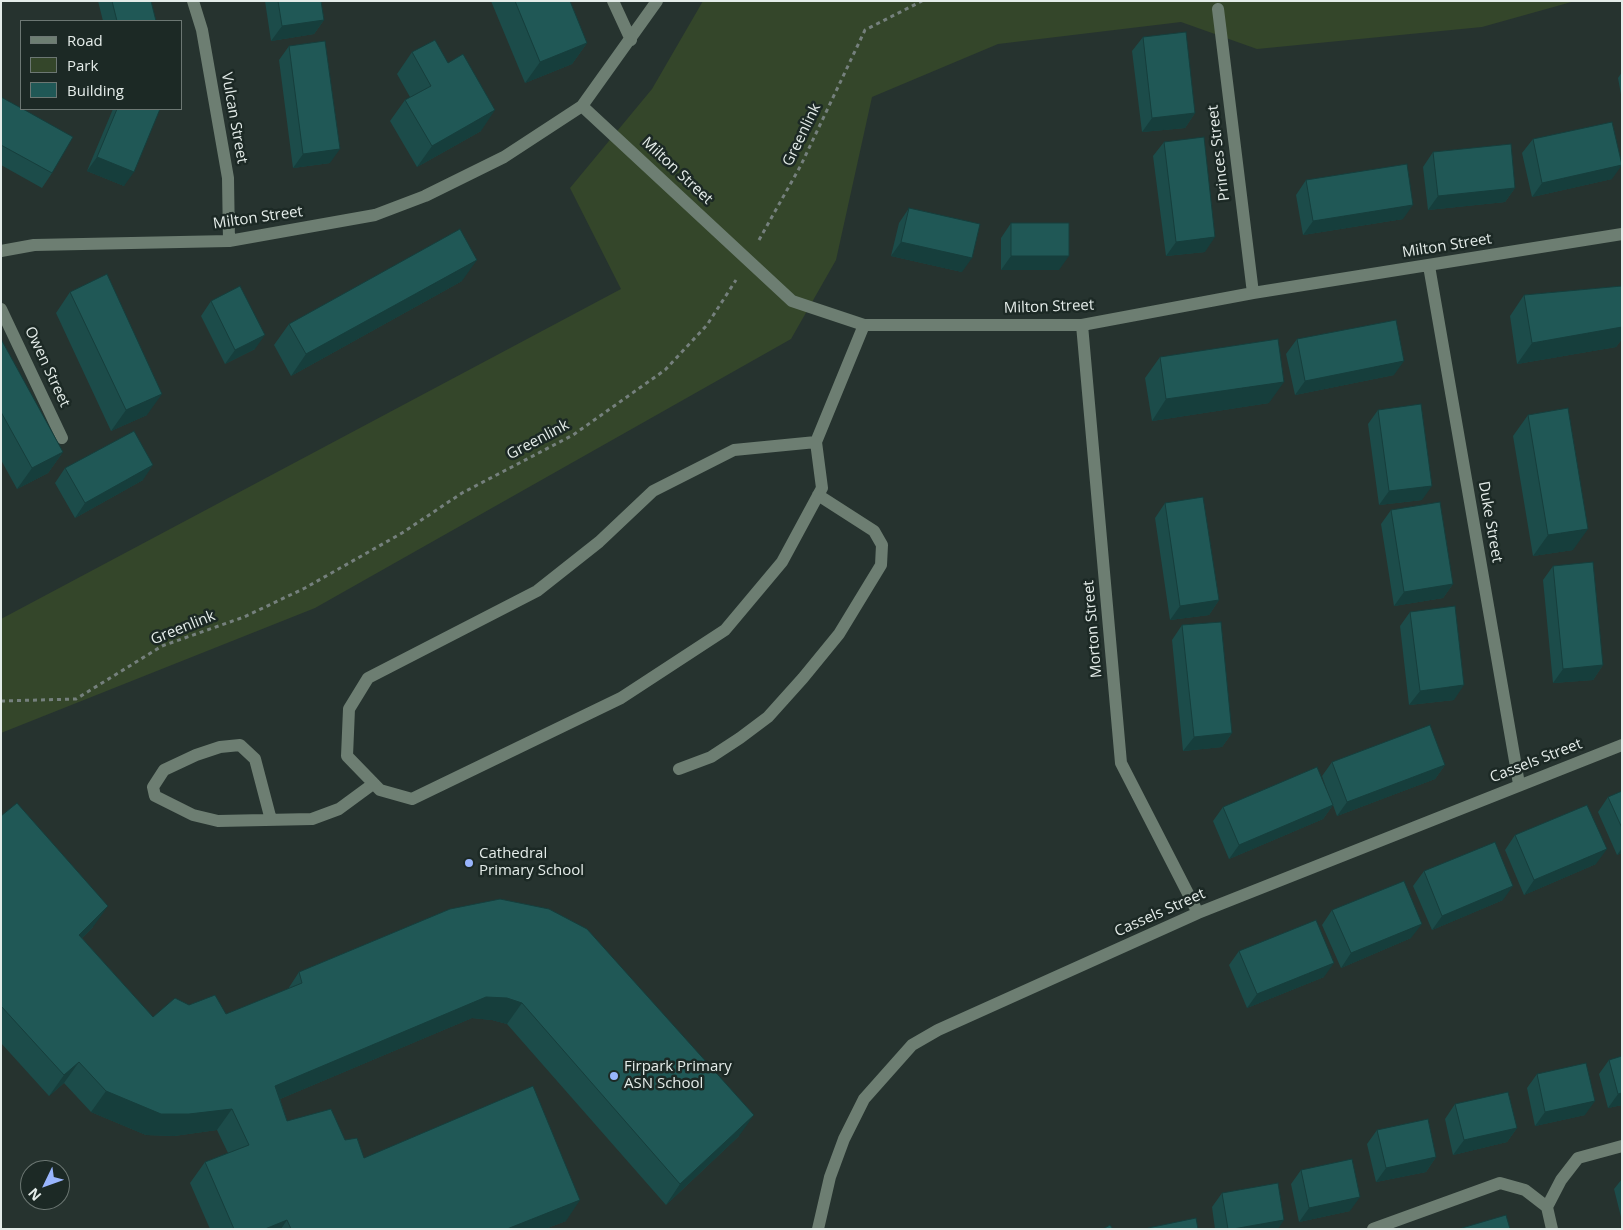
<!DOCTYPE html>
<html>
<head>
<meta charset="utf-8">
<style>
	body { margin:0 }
	#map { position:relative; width:1623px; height:1230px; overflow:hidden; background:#26332f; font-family:"Open Sans",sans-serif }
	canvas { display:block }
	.frame { position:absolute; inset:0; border:2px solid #e4ece9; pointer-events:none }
	.legend { position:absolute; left:20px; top:20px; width:162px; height:90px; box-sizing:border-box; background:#1c2925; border:1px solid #6c7773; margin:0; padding:6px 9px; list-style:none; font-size:15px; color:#e4ece9 }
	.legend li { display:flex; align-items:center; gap:10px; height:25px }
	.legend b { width:25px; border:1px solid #6c7773 }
	.north { position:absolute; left:20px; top:1160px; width:50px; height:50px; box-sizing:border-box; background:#1c2925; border:1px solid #6c7773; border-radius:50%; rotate:228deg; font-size:14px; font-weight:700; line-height:20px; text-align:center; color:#e4ece9 }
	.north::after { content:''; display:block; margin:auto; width:18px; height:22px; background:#99b5fd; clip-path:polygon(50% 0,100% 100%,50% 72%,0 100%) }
</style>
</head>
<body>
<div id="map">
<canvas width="1623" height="1230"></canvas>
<div class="frame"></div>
<ul class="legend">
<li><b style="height:6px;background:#6d7e72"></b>Road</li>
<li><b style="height:14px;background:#34462a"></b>Park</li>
<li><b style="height:14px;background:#205856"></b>Building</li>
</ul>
<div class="north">N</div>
</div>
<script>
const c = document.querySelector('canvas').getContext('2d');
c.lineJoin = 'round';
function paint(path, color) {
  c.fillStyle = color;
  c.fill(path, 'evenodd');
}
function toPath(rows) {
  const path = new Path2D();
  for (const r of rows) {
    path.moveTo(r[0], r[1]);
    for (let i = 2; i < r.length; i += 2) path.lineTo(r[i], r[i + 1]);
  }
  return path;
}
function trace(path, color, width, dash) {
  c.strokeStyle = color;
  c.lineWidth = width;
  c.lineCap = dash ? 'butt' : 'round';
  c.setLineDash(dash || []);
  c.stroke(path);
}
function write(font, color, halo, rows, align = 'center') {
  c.font = font + ' "Open Sans",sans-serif';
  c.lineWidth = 5;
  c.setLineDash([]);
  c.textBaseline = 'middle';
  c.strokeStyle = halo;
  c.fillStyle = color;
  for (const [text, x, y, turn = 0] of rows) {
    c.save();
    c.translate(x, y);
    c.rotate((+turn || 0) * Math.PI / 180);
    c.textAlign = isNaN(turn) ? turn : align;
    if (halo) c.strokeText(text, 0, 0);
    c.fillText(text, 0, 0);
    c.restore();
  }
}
const green = toPath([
	[703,1,1575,1,1482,27,1257,49,1181,22,998,44,872,97,836,260,791,339,315,608,1,733,1,619,621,289,570,188,652,89]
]);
const path = toPath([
	[759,240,801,165,865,30,922,1],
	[1,701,76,699,162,646,244,617,305,588,402,533,462,493,573,435,665,370,707,325,736,280]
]);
const minor = toPath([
	[193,1,202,30,228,178,229,241],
	[613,1,631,40],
	[1218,9,1253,293],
	[582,106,792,301,864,325,1082,325,1253,293,1622,234],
	[1,251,34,245,229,241,375,215,425,196,504,157,582,106,657,1],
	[1429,266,1519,784],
	[1,309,62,438],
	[1082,325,1121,763,1198,913],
	[816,442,734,450,653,491,599,542,537,591,368,678,349,709,347,756,380,790,412,799,621,698,725,630,782,562,822,488,816,442,864,325],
	[679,769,711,757,740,738,768,717,803,678,839,634,881,565,882,545,874,531,818,495],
	[271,820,255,759,240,745,220,747,196,755,164,770,153,787,155,796,193,815,218,821,312,819,339,809,373,784],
	[818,1229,830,1177,844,1139,864,1099,912,1045,938,1030,1198,913,1622,745],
	[1373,1229,1500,1183,1525,1190,1547,1207],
	[1552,1229,1547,1207,1561,1180,1578,1158,1622,1146]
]);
const wall = toPath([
	[98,1,151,1,156,21,103,21],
	[265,1,321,1,324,20,314,34,271,41],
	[491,1,570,1,587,43,572,64,525,83],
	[1143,37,1195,113,1185,128,1142,132,1132,51],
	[289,46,330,163,293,168,279,60],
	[412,52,481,131,417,167,390,121,405,100,410,97,397,74],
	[1622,72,1622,100,1618,78],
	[1,97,52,173,42,188,1,165],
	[113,109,160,109,124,186,87,171],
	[1533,139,1612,179,1532,197,1522,153],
	[1164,142,1205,252,1166,256,1153,156],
	[1433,152,1515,188,1505,202,1428,210,1423,167],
	[1306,180,1403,219,1303,235,1296,195],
	[909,208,962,272,891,256,899,223],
	[1011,223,1059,270,1001,270,1001,238],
	[462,281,291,376,274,345,289,324],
	[1622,286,1622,339,1616,347,1517,364,1510,316,1524,295],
	[70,292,147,415,111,431,56,313],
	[211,301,255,349,225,364,201,316],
	[1,339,63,452,48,473,17,489,1,460],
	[1297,339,1394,375,1295,395,1286,354],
	[1160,357,1269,403,1152,421,1145,378],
	[1378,410,1422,500,1379,505,1368,424],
	[1528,415,1573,550,1533,556,1513,436],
	[65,468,143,480,75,518,55,483],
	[1165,503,1219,600,1209,615,1170,620,1155,518],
	[1391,510,1453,584,1443,598,1394,606,1381,524],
	[1553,566,1603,665,1593,680,1553,683,1543,580],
	[1410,612,1454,700,1409,705,1400,626],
	[1182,625,1232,733,1222,747,1183,751,1172,640],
	[1332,762,1445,765,1435,779,1337,816,1333,805,1323,819,1229,859,1213,821,1223,807,1330,799,1322,776],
	[1622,791,1622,853,1617,855,1598,812,1608,797],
	[1,816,93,927,82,938,153,1017,189,1005,226,1014,288,989,299,972,450,909,739,1136,666,1205,507,1024,492,1020,472,1018,280,1099,287,1121,345,1140,364,1158,566,1221,545,1229,210,1229,190,1183,205,1162,228,1153,217,1130,174,1136,146,1135,91,1112,64,1083,49,1096,1,1043],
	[1515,835,1596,864,1524,895,1505,850],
	[1424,871,1503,900,1432,930,1413,886],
	[1332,910,1411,938,1341,968,1322,925],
	[1239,951,1324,977,1247,1008,1229,965],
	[1622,1056,1622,1105,1608,1108,1599,1074,1609,1060],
	[1537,1074,1585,1115,1535,1126,1527,1088],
	[1455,1104,1517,1128,1507,1142,1453,1155,1445,1119],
	[1377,1130,1436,1157,1426,1172,1376,1182,1367,1144],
	[1301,1170,1350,1211,1299,1222,1291,1184],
	[1622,1179,1622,1221,1614,1189],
	[1222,1193,1278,1229,1215,1229,1212,1207]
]);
const shadedWall = toPath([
	[324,20,314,34,271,41,282,26],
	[587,43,572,64,525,83,540,62],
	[495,110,481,131,417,167,432,146],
	[1195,113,1185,128,1142,132,1152,118],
	[340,149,330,163,293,168,303,154],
	[97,157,134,172,124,186,87,171],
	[1622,165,1612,179,1532,197,1542,183],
	[1515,188,1505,202,1428,210,1438,196],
	[1413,205,1403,219,1303,235,1313,221],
	[1215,237,1205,252,1166,256,1176,242],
	[901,242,972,258,962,272,891,256],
	[1011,256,1069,256,1059,270,1001,270],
	[477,260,462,281,291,376,306,354],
	[1622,327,1622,339,1616,347,1517,364,1532,343],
	[265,335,255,349,225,364,235,350],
	[1404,361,1394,375,1295,395,1305,381],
	[1284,382,1269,403,1152,421,1166,399],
	[162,394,147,415,111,431,126,410],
	[63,452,48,473,17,489,32,468],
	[153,465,143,480,75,518,85,503],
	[1432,486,1422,500,1379,505,1389,491],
	[1588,529,1573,550,1533,556,1548,535],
	[1453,584,1443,598,1394,606,1404,592],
	[1219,600,1209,615,1170,620,1180,606],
	[1603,665,1593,680,1553,683,1563,669],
	[1464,685,1454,700,1409,705,1420,691],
	[1232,733,1222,747,1183,751,1194,737],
	[1445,765,1435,779,1337,816,1347,802],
	[1333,805,1323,819,1229,859,1239,845],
	[1622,848,1622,853,1617,855],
	[1607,849,1596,864,1524,895,1534,880],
	[1513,886,1503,900,1432,930,1442,916],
	[108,906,93,927,64,956,79,935],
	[1422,924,1411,938,1341,968,1351,953],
	[1334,963,1324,977,1247,1008,1257,994],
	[486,997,507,998,522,1003,507,1024,492,1020,472,1018,261,1107,275,1086],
	[79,1062,64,1083,49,1096,64,1075],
	[106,1091,232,1109,217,1130,174,1136,146,1135,91,1112],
	[1622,1093,1622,1105,1608,1108,1618,1094],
	[1595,1101,1585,1115,1535,1126,1545,1112],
	[754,1115,739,1136,666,1205,680,1184],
	[1517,1128,1507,1142,1453,1155,1464,1140],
	[1436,1157,1426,1172,1376,1182,1386,1168],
	[1360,1197,1350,1211,1299,1222,1309,1208],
	[580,1200,566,1221,545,1229,507,1229],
	[287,1220,281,1229,265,1229],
	[1284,1220,1278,1229,1233,1229]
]);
const building = toPath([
	[112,1,151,1,156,21,117,21,112,1],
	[278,1,321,1,324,20,282,26,278,1],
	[515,1,570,1,587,43,540,62,515,1],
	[1186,32,1195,113,1152,118,1143,37,1186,32],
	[435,40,448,63,463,54,495,110,432,146,405,100,431,86,412,52,435,40],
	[325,41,340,149,303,154,289,46,325,41],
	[1,97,21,108,21,109,23,109,73,137,52,173,1,145,1,97],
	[117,109,160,109,134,172,97,157,117,109],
	[1612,122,1622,165,1542,183,1533,139,1612,122],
	[1204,137,1215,237,1176,242,1164,142,1204,137],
	[1511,144,1515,188,1438,196,1433,152,1511,144],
	[1407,164,1413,205,1313,221,1306,180,1407,164],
	[909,208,980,224,972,258,901,242,909,208],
	[1011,223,1069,223,1069,256,1011,256,1011,223],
	[460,229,477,260,306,354,289,324,460,229],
	[107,274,162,394,126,410,70,292,107,274],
	[240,286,265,335,235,350,211,301,240,286],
	[1622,286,1622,327,1532,343,1524,295,1622,286],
	[1396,320,1404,361,1305,381,1297,339,1396,320],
	[1,339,63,452,32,468,1,412,1,339],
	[1278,339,1284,382,1166,399,1160,357,1278,339],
	[1421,404,1432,486,1389,491,1378,410,1421,404],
	[1568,408,1588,529,1548,535,1528,415,1568,408],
	[134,431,153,465,85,503,65,468,134,431],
	[1203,497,1219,600,1180,606,1165,503,1203,497],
	[1440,502,1453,584,1404,592,1391,510,1440,502],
	[1593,562,1603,665,1563,669,1553,566,1593,562],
	[1455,606,1464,685,1420,691,1410,612,1455,606],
	[1221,622,1232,733,1194,737,1182,625,1221,622],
	[1430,725,1445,765,1347,802,1332,762,1430,725],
	[1317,767,1333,805,1239,845,1223,807,1317,767],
	[1622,791,1622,828,1608,797,1622,791],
	[17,803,108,906,79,935,153,1017,175,998,189,1005,215,995,226,1014,302,983,299,972,450,909,500,899,549,909,587,929,754,1115,680,1184,522,1003,507,998,486,997,275,1086,287,1121,331,1109,345,1140,357,1138,364,1158,533,1086,580,1200,507,1229,291,1229,287,1220,265,1229,234,1229,205,1162,249,1145,232,1109,189,1114,161,1114,106,1091,79,1062,64,1075,1,1006,1,816,17,803],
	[1587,805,1607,849,1534,880,1515,835,1587,805],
	[1495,842,1513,886,1442,916,1424,871,1495,842],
	[1404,881,1422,924,1351,953,1332,910,1404,881],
	[1316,920,1334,963,1257,994,1239,951,1316,920],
	[1622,1056,1622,1093,1618,1094,1609,1060,1622,1056],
	[1586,1063,1595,1101,1545,1112,1537,1074,1586,1063],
	[1508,1092,1517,1128,1464,1140,1455,1104,1508,1092],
	[1428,1119,1436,1157,1386,1168,1377,1130,1428,1119],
	[1352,1159,1360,1197,1309,1208,1301,1170,1352,1159],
	[1278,1183,1284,1220,1233,1229,1228,1229,1222,1193,1278,1183],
	[1506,1215,1510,1229,1463,1229,1462,1228,1506,1215],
	[1196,1218,1198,1229,1148,1229,1148,1228,1196,1218],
	[1110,1225,1113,1229,1103,1229,1110,1225]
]);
const markers = [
	[469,863,5,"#99b5fd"],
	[614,1076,5,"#99b5fd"]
];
const streetNames = [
	["Vulcan Street",234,118,80],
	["Greenlink",802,135,-64],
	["Princes Street",1219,153,-97],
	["Milton Street",677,171,43],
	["Milton Street",258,218,-8],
	["Milton Street",1447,246,-9],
	["Milton Street",1049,307,-2],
	["Owen Street",47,367,65],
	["Greenlink",538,440,-28],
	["Duke Street",1490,522,80],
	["Greenlink",183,628,-22],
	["Morton Street",1093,629,-95],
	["Cassels Street",1536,761,-21],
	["Cassels Street",1160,913,-24]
];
const poiNames = [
	["Cathedral",479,854],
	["Primary School",479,871],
	["Firpark Primary",624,1067],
	["ASN School",624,1084]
];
paint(green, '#34462a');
trace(path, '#75807d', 3, [4, 4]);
trace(minor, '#6d7e72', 12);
paint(wall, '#1c4c4a');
paint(shadedWall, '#163e3c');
paint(building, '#205856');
trace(building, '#163e3c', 1);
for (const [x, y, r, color] of markers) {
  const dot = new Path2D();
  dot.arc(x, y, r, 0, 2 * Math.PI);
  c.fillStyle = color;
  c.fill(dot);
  trace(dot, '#1c2925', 2);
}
write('15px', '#e4ece9', '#1c2925', streetNames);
write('15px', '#e4ece9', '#1c2925', poiNames, 'left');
</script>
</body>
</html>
